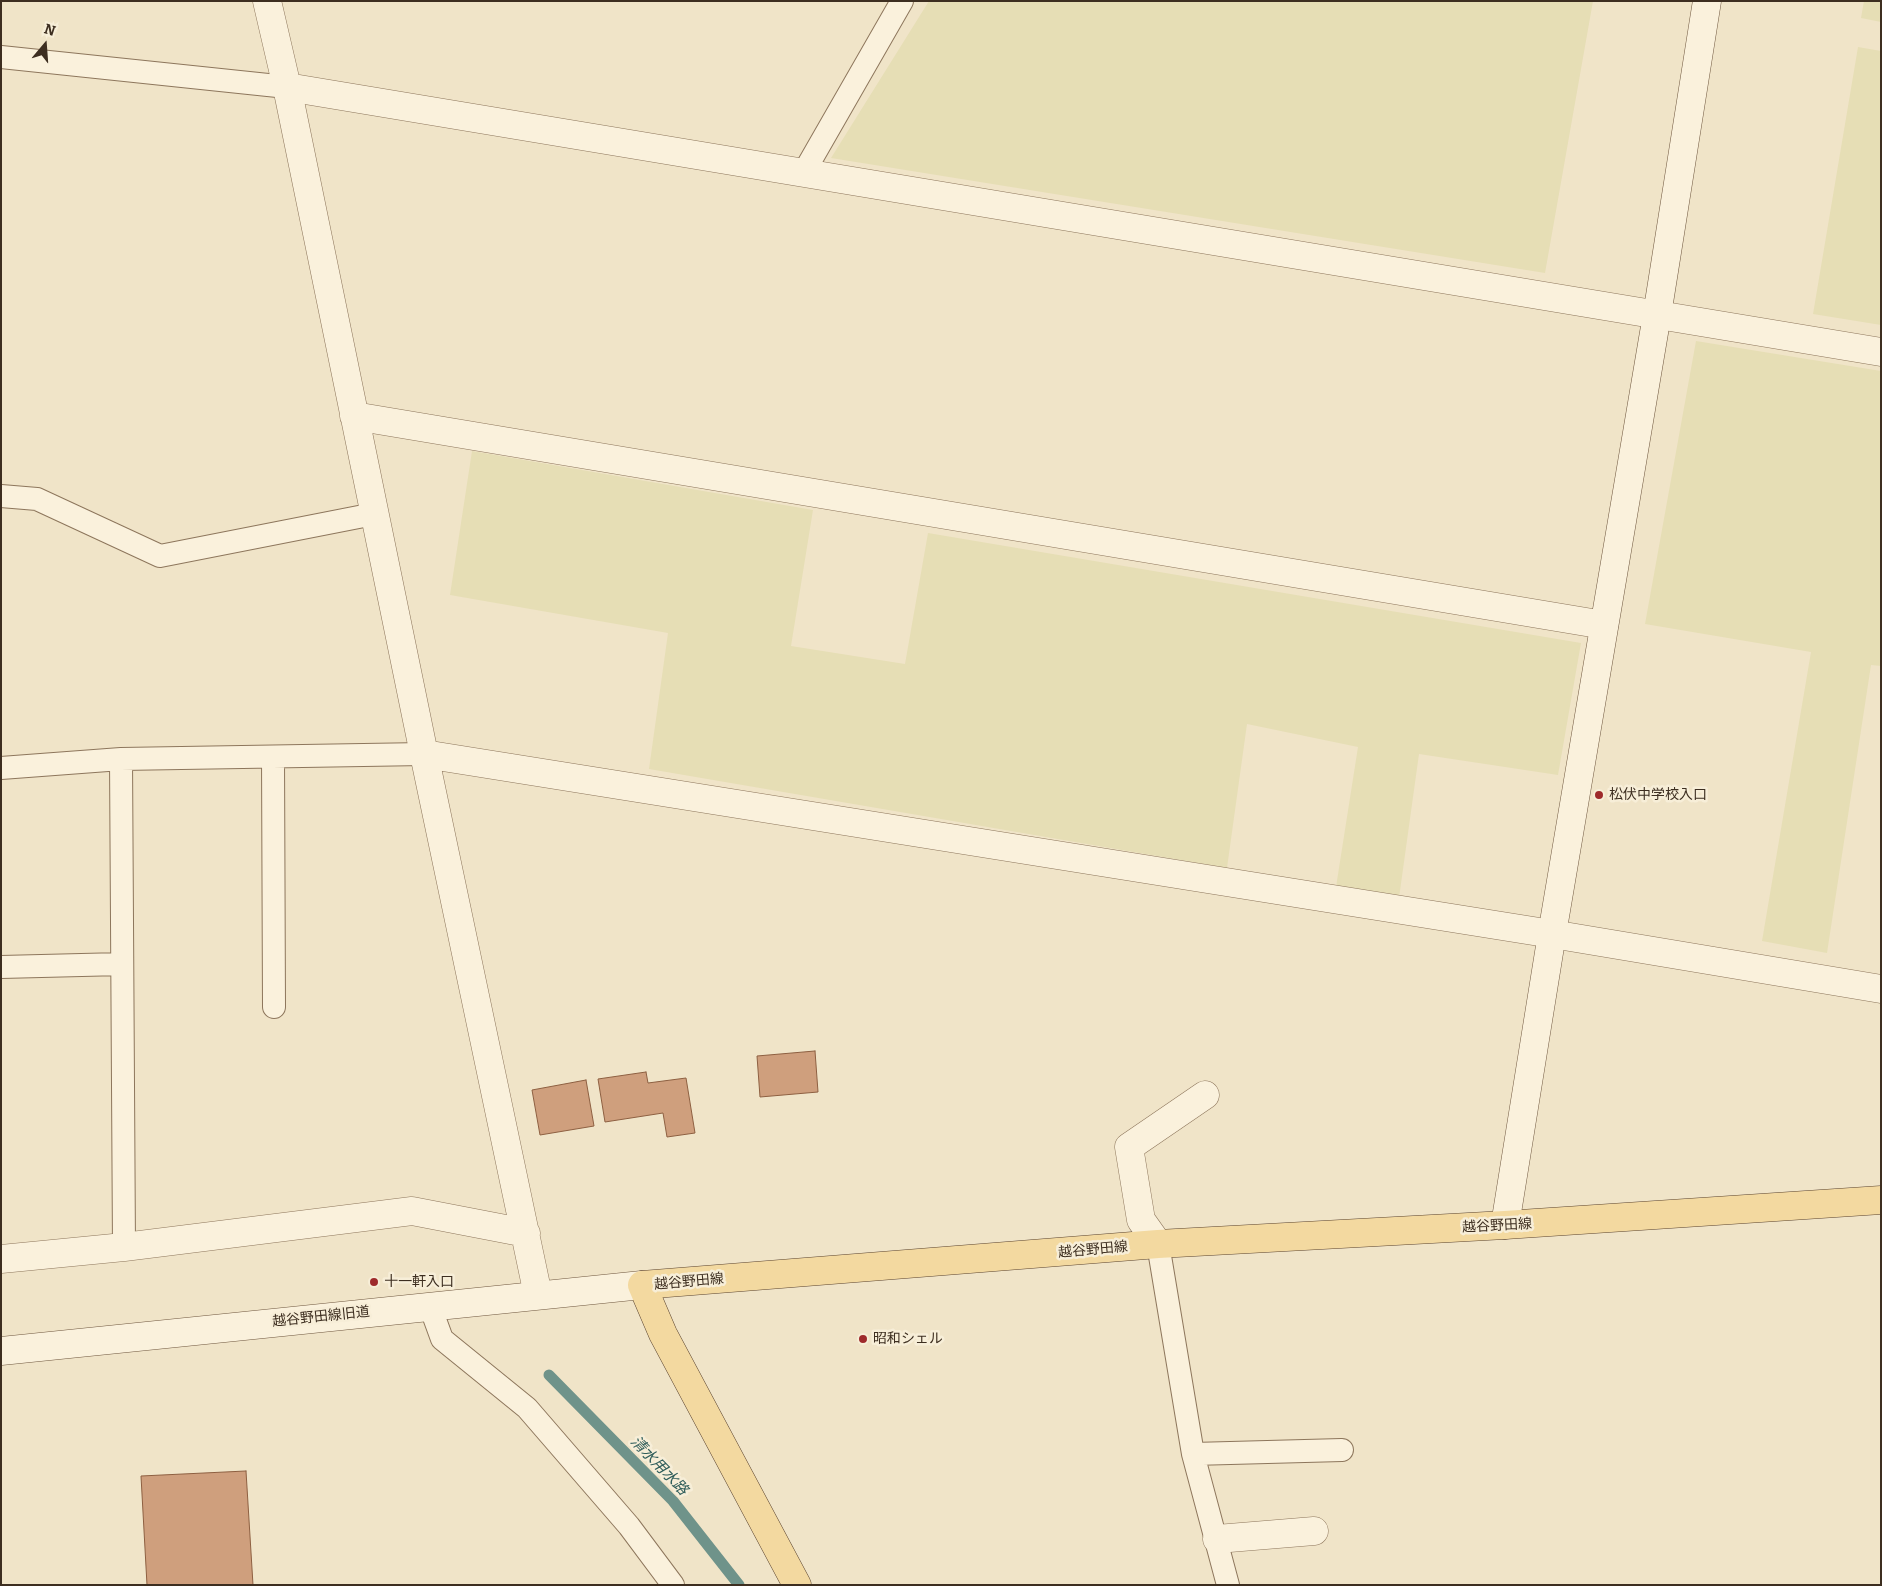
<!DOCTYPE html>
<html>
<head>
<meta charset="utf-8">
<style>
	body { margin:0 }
	#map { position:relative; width:1882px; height:1586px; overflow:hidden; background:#f0e4c8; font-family:Bitter,serif }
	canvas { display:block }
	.frame { position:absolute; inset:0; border:2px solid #3d2e20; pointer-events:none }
	.north { position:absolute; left:20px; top:20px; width:50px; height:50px; -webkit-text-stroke:4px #f7eed8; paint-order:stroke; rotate:18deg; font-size:14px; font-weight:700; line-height:20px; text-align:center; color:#3d2e20 }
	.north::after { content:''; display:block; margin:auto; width:18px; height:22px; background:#3d2e20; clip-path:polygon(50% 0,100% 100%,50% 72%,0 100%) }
</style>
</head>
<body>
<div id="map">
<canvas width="1882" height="1586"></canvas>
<div class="frame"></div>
<div class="north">N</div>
</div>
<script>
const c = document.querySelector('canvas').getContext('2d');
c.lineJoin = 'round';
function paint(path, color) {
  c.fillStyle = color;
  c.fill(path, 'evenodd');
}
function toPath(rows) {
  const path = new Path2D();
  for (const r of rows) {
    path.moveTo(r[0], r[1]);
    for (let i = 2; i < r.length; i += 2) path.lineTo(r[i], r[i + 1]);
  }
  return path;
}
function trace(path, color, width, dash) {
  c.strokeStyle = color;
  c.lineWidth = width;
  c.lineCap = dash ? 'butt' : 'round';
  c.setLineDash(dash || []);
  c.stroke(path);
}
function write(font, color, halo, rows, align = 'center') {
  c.font = font + ' Bitter,"Noto Sans JP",serif';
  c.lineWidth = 5;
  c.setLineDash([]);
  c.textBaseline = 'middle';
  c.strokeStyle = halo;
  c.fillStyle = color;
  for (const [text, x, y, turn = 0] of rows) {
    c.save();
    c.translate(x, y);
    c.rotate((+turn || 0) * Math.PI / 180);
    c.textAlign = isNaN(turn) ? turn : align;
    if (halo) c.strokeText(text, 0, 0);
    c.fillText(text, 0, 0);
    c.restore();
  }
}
const farmland = toPath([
	[929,1,1593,1,1545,273,831,158],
	[1864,1,1881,1,1881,22,1861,18],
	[1858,47,1881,51,1881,325,1813,314],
	[1696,341,1881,371,1881,666,1871,665,1827,953,1762,941,1811,652,1645,624],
	[472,451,813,510,791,646,905,664,928,533,1581,643,1558,775,1419,754,1399,898,1336,887,1358,747,1247,724,1227,868,649,769,668,633,450,595]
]);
const stream = toPath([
	[549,1375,673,1501,739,1585]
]);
const building = toPath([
	[815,1051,818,1092,760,1097,757,1056,815,1051],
	[646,1072,648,1083,686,1078,695,1133,667,1137,663,1113,605,1122,598,1079,646,1072],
	[586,1080,594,1126,540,1135,532,1090,586,1080],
	[246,1471,253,1585,147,1585,141,1476,246,1471]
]);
const lane = toPath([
	[1,57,287,87],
	[804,172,902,1],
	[1,496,37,499,160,556,374,514],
	[273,757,274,1007],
	[121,759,124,1247],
	[1,768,121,759,424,754],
	[1,967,122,964],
	[1158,1244,1193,1454,1228,1585],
	[430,1306,442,1339,527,1408,629,1526,673,1585],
	[1193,1454,1342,1450]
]);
const street = toPath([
	[267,1,287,87,424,754,538,1295],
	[287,87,1881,352],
	[354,416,1604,625],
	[424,754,1552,934,1881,989],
	[1158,1244,1141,1220,1129,1147,1205,1095],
	[1,1259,124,1247,412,1211,526,1233],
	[1217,1539,1314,1531]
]);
const secondary = toPath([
	[1505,1225,1552,934,1657,315,1707,1],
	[1,1351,642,1285]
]);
const primary = toPath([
	[797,1585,663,1334,642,1285,1158,1244,1505,1225,1881,1200]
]);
const markers = [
	[1599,795,5,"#9e2a2b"],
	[374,1282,5,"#9e2a2b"],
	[863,1339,5,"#9e2a2b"]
];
const poiNames = [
	["松伏中学校入口",1609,795],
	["十一軒入口",384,1282],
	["昭和シェル",873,1339]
];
const streetNames = [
	["越谷野田線",1497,1226,-3],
	["越谷野田線",1093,1250,-5],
	["越谷野田線",689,1282,-5],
	["越谷野田線旧道",321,1317,-6]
];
const waterNames = [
	["清水用水路",659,1466,46]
];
paint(farmland, '#e6deb5');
trace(stream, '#6f938a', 11);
paint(building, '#cf9f7d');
trace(building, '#8d5f41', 1);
trace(lane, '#8d765c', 24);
trace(street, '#8d765c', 29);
trace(secondary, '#6f573f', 29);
trace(primary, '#5b4430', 29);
trace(lane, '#faf1dc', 22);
trace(street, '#faf1dc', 28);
trace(secondary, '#faf1dc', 28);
trace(primary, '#f3d9a0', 28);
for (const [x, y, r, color] of markers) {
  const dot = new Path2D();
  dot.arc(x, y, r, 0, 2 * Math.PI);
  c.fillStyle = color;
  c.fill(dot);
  trace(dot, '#f7eed8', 2);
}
write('14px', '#3d2e20', '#f7eed8', poiNames, 'left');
write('14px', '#3d2e20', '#f7eed8', streetNames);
write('italic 15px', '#2f5d5a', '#f7eed8', waterNames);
</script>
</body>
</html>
